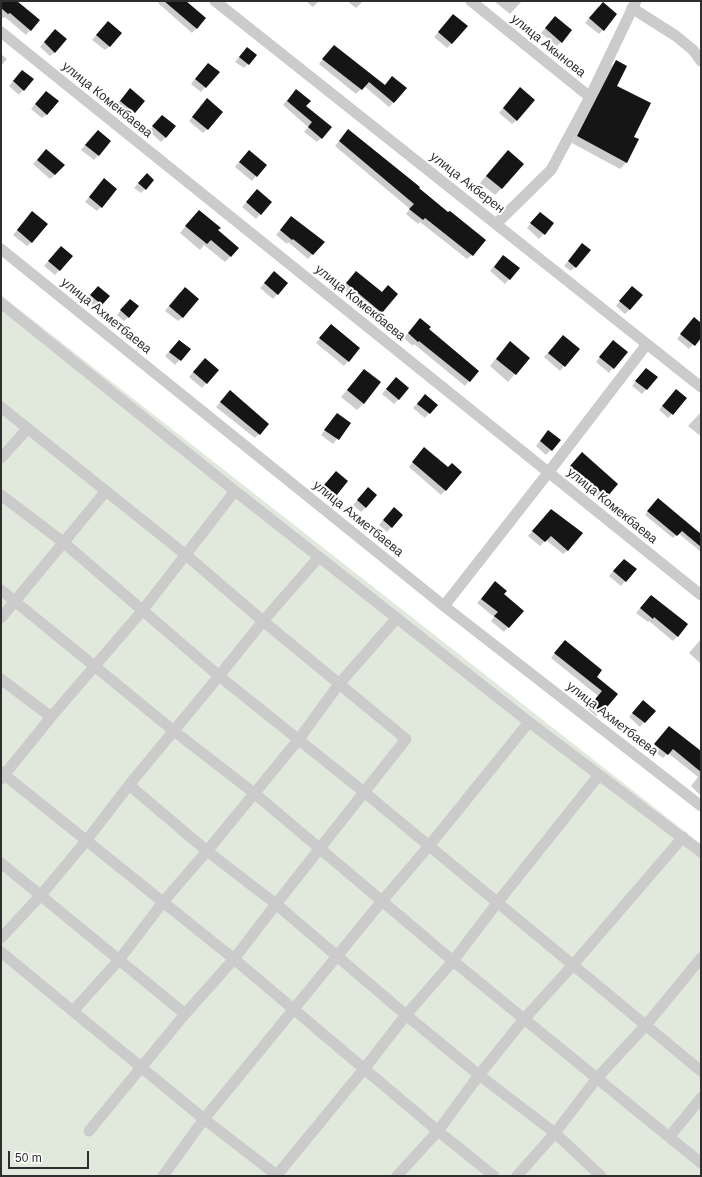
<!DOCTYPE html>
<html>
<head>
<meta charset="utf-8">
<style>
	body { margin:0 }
	#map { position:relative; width:702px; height:1177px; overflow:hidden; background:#fff; font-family:Helvetica,sans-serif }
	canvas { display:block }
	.frame { position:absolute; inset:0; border:2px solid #2e2e2e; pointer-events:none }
	.scale { position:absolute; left:8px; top:1151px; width:81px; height:18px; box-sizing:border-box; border:2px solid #2e2e2e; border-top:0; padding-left:5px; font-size:12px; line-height:14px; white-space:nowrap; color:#2e2e2e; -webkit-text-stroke:3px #fff; paint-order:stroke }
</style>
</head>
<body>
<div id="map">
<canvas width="702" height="1177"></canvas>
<div class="frame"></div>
<div class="scale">50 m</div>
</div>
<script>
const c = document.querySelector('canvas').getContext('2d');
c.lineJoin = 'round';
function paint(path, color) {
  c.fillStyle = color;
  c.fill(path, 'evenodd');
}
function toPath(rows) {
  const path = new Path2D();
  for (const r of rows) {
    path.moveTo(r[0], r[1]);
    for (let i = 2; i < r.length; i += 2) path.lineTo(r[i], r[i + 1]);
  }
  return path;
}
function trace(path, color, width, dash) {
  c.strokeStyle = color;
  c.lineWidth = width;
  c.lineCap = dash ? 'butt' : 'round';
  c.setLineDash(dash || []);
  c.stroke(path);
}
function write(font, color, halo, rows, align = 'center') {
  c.font = font + ' Helvetica,sans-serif';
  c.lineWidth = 4;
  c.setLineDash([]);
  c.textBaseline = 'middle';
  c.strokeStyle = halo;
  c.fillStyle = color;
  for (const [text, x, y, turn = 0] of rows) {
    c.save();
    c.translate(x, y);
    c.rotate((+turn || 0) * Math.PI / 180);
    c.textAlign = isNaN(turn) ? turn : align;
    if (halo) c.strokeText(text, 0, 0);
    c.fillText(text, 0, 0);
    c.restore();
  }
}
const green = toPath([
	[1,295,701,844,701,1176,1,1176]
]);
const shadow = toPath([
	[1,1,18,1,17,2,30,30,26,35,5,17,3,18,1,16],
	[160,1,187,1,186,2,205,18,192,33,158,3],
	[306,1,319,1,313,7],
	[347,1,363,1,356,8],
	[494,1,522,1,510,14],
	[598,7,603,30,599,34,585,23],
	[449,20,452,43,447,48,434,37],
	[551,22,561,42,557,46,541,33],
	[103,27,110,46,105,50,92,40],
	[50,35,55,52,50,56,40,47],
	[334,46,394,102,389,107,364,86,356,94,319,64],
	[243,52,248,64,244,68,235,62],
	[1,54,7,59,1,66],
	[616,62,616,86,633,137,638,140,626,163,620,169,572,143,609,68],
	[204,68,218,72,201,92,191,84],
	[18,75,23,90,19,95,9,86],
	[516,93,517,120,512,124,499,113],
	[126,94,134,112,130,116,116,105],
	[292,94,305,106,321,138,317,142,304,132,308,127,283,105],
	[42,96,47,114,42,118,31,109],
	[203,104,207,129,203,133,189,121],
	[158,121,166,137,161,142,149,131],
	[93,135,110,141,94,160,81,150],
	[344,135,418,188,448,214,484,240,472,255,467,259,420,222,418,224,406,214,410,209,335,146],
	[46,150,55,175,50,179,33,164],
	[244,156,256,176,252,181,235,167],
	[501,158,502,188,495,195,480,183],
	[142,179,145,189,141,193,134,188],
	[100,184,101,207,97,211,85,202],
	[253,195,260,214,256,219,242,207],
	[28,217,32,242,27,246,13,235],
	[193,217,217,231,231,256,225,262,204,245,200,250,180,233],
	[536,217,553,224,539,239,527,228],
	[287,222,323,242,308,259,288,242,287,244,276,235],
	[578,249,575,267,571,271,564,266],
	[57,251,72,256,55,275,44,266],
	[499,260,518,269,505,284,490,271],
	[356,272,381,312,377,316,342,288],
	[270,277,287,284,273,299,260,288],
	[94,292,102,305,97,309,87,300],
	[180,292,183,317,178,321,165,311],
	[627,292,630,309,625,314,616,306],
	[126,304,129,317,124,321,117,315],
	[690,323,701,325,701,336,689,349,677,339],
	[416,324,428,329,469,381,465,386,414,344,413,346,404,338],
	[327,330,348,361,344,366,316,343],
	[559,341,564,366,560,371,544,357],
	[175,345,189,349,175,365,165,356],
	[609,346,626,352,609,373,596,362],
	[503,350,529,358,508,382,490,366],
	[200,364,218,370,202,388,189,377],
	[364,370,364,403,357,410,341,397],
	[642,374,656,378,642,394,632,386],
	[392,382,399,399,394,404,382,394],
	[672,395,672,414,668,418,659,410],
	[226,396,259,434,255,438,216,407],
	[420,400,436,405,425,418,413,408],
	[701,412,701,433,699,435,688,426],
	[337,414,349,423,333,444,321,435],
	[544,436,559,441,546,455,536,446],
	[420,453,448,468,461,472,441,495,409,467],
	[577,458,606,496,602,501,567,471],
	[332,477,335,495,331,499,320,490],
	[364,493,366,507,361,512,353,505],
	[655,502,699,534,701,532,701,552,678,533,673,538,645,515],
	[389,513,402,515,387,532,379,525],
	[546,515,568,550,563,554,546,540,540,546,528,536],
	[619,564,635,570,621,586,609,576],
	[491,587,503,595,522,611,504,632,491,621,494,617,477,603],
	[646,601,687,625,673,641,649,621,648,622,636,613],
	[701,639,701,662,700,663,689,653],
	[561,646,616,694,596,716,588,709,598,696,551,658],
	[638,706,654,711,640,727,629,717],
	[665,732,701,752,700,795,691,786,698,777,668,753,663,758,651,749]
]);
const building = toPath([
	[1,1,17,1,40,20,31,31,10,13,8,14,1,8],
	[164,1,186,1,206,18,197,29],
	[603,2,617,14,604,31,589,18],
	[453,14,468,26,452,44,438,32],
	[555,16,572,30,562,43,545,28],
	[108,21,122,33,110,47,96,35],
	[55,29,67,39,55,53,44,42],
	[334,45,385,85,392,76,407,88,394,103,369,82,362,90,322,59],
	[247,47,257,55,249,65,239,57],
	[616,60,627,66,617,86,651,103,634,137,639,139,627,163,577,136],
	[208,63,220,72,206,88,195,79],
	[22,70,34,79,24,91,13,81],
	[520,87,535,100,517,121,503,108],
	[130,88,145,101,135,113,120,101],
	[296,89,311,101,306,106,332,127,322,139,308,127,312,122,287,101],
	[46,91,59,101,47,115,35,104],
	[207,98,223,112,208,130,192,117],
	[162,115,176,126,166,138,152,126],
	[348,129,420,187,419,188,448,212,450,211,486,240,473,256,425,218,423,220,409,209,414,204,339,141],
	[98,130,111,141,99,156,85,145],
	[46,149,65,165,55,175,37,160],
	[249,150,267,165,257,177,239,162],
	[508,150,524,164,502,189,486,176],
	[147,173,154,180,146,190,138,183],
	[104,178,117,189,102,208,89,197],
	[257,189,272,202,261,215,246,202],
	[199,210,221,228,218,230,239,248,231,257,211,240,207,244,185,226],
	[32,211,48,224,32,243,17,230],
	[540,212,554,223,545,235,530,223],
	[291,216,325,242,313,255,293,239,292,240,280,230],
	[582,243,591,250,576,268,568,261],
	[61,246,73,256,60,271,48,261],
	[503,255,520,268,510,280,494,267],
	[274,271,288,283,278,295,264,283],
	[356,271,382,292,388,285,398,294,382,313,346,283],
	[98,286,110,296,102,305,90,295],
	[632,286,643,295,630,310,619,301],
	[185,287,199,299,183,318,169,306],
	[130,299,139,306,129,318,120,310],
	[694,317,701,323,701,338,695,346,680,334],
	[420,318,431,327,429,329,479,371,470,382,419,341,418,342,408,333],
	[331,324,360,348,349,362,319,338],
	[563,335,580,349,565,367,548,353],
	[179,340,191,349,181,361,169,352],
	[613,340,628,352,614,369,599,357],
	[510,341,530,358,516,375,496,359],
	[205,358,219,370,207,384,193,372],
	[646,368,658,377,647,390,635,381],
	[364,369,381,382,364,404,347,390],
	[396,377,409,388,399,400,386,389],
	[676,389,687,398,673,415,662,406],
	[230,390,269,424,260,435,220,402],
	[425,394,438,405,430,414,417,404],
	[337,413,351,423,339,440,324,430],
	[548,430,561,440,552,451,540,441],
	[424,447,448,467,452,463,462,472,446,491,412,462],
	[582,452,618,484,607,497,570,466],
	[336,471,348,481,336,496,324,485],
	[368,487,377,495,366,508,357,500],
	[658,498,701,534,701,547,682,531,677,536,647,511],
	[394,507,403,515,392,528,383,520],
	[551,509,583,533,568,551,551,536,545,542,532,531],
	[624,559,637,569,626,582,613,571],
	[495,581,507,591,504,594,524,611,509,628,494,616,498,612,481,599],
	[651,595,688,624,678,637,654,617,653,619,640,608],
	[565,640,602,670,597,677,618,694,602,713,591,704,602,691,554,653],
	[643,700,656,711,645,723,632,713],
	[669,726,701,751,701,772,673,749,668,755,654,744]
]);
const minor = toPath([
	[215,1,701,387],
	[471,1,590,97],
	[632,8,676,36,693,50,701,61],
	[1,32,701,595],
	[496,224,551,170,590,97,636,1],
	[1,249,444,606,701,806],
	[1,303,235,491,529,722,701,852],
	[1,407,186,555,263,621,406,739,276,904,234,959,185,1014,89,1131],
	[1,458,28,428],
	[1,495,63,542,219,676,364,792,701,1071],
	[1,590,174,731,254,793,453,961,701,1163],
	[444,606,548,473,647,344],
	[1,618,106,491],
	[1,679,51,717],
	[1,772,234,959,438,1131,494,1176],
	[1,779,51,717,142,611,235,491],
	[129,785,207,851,276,904,406,1015,479,1075,555,1133,601,1176],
	[1,863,185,1014],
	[1,938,41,895,86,841,129,785,219,676,263,621,319,557],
	[1,952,204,1119,278,1176],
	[73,1011,119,960,163,902,207,851,299,739,339,684,397,618],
	[670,1136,701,1098],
	[277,1175,364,1069,406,1015,453,961,497,903,599,775],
	[163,1176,204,1119,382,901,429,846,529,722],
	[397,1176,438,1131,479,1075,524,1019,572,966,683,837],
	[517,1176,555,1133,597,1078,646,1025,701,958]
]);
const streetNames = [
	["улица Акынова",548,46,39],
	["улица Комекбаева",107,100,39],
	["улица Акберен",467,183,38],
	["улица Комекбаева",360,303,39],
	["улица Ахметбаева",106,316,39],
	["улица Комекбаева",612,506,39],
	["улица Ахметбаева",358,519,39],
	["улица Ахметбаева",612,719,38]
];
paint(green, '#e1e9dd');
paint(shadow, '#0003');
paint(building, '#151515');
trace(minor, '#cbcbcb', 11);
write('13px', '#2e2e2e', '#fff', streetNames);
</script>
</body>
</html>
